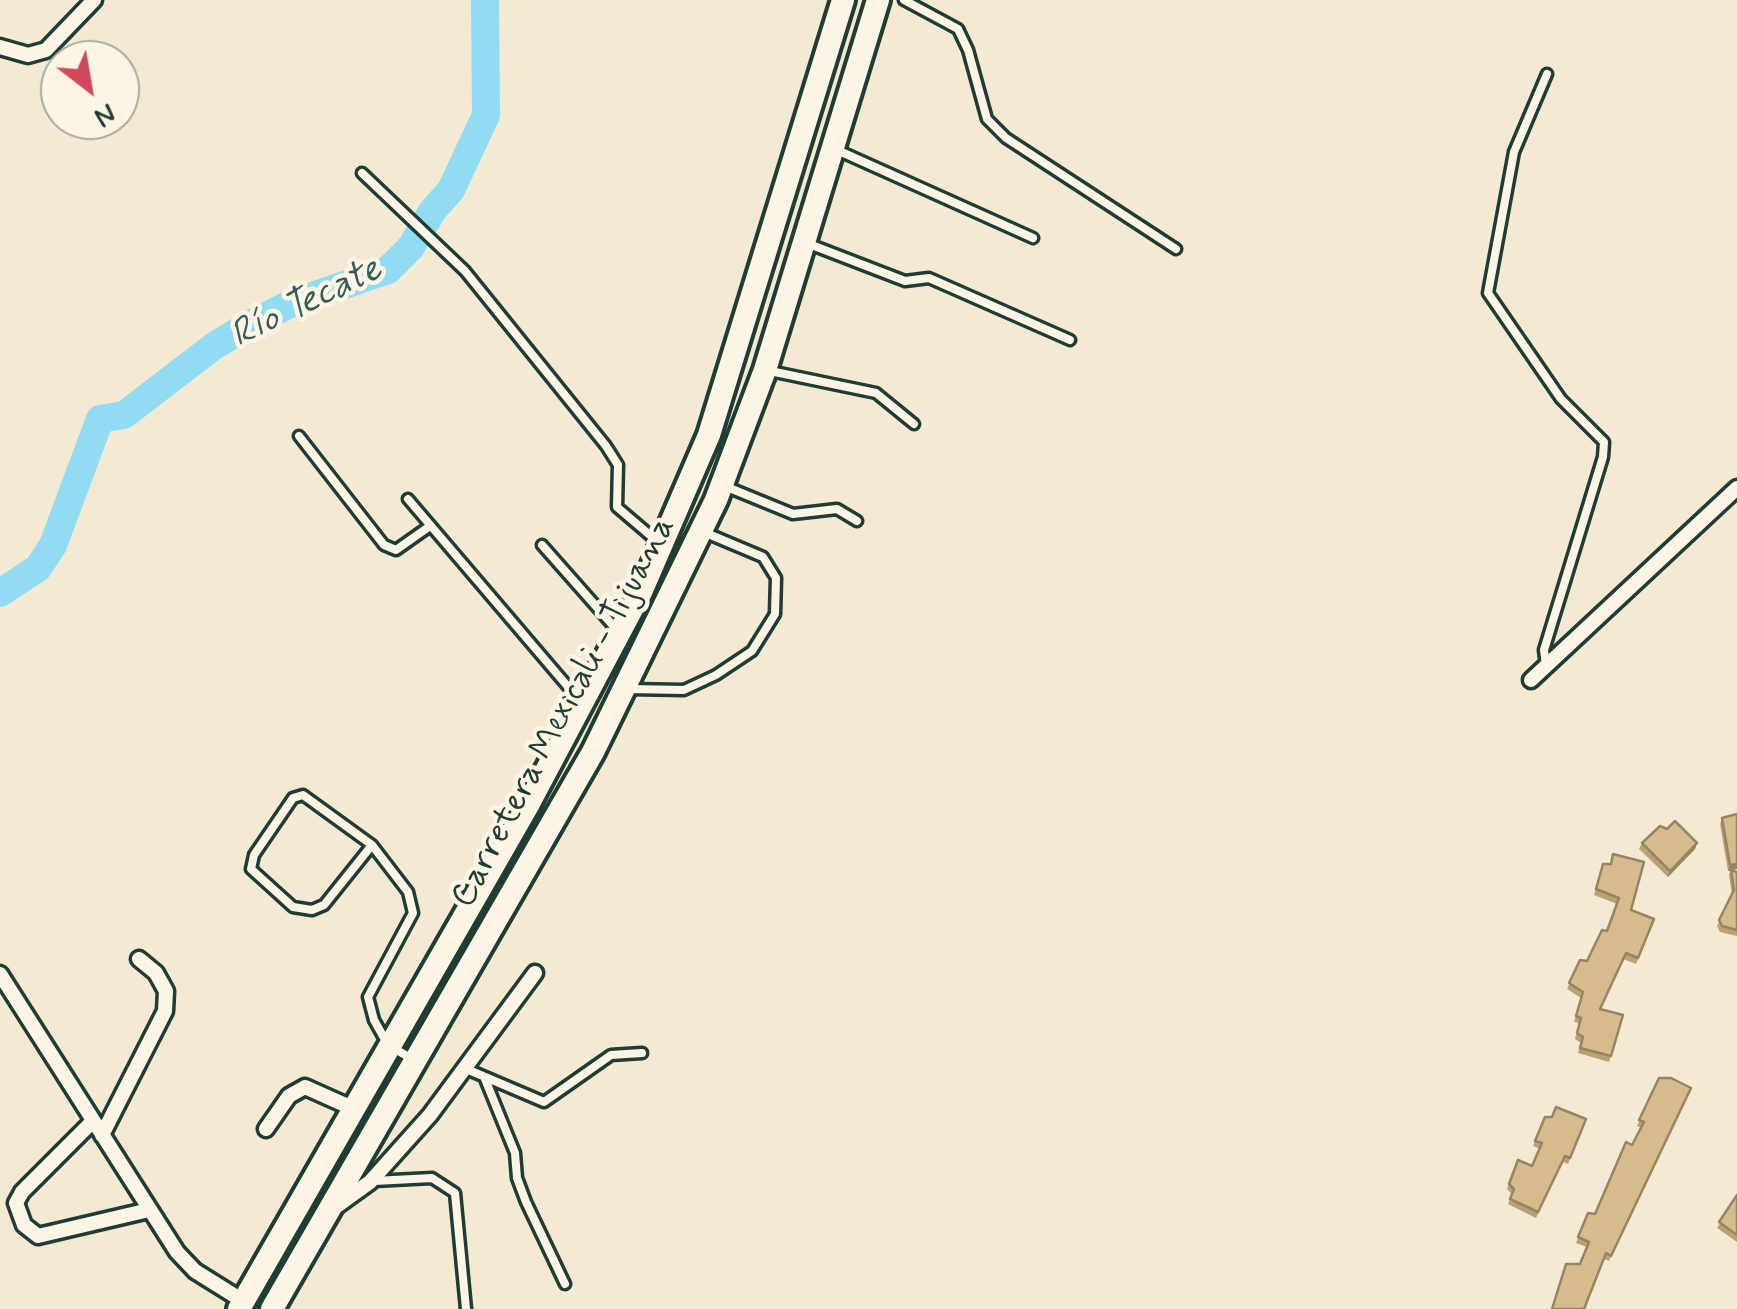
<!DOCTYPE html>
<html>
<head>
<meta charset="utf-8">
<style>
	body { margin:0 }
	#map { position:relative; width:1737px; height:1309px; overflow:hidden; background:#f4ead3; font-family:Mynerve,sans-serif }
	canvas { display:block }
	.north { position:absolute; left:40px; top:40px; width:100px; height:100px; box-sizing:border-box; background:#fcf5e5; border:2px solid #a4ab9e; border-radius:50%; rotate:149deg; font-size:28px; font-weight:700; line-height:40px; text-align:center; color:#1f3d34 }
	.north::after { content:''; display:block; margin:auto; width:35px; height:45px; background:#d1495b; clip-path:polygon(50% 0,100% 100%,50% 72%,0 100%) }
</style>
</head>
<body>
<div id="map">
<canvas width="1737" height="1309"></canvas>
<div class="north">N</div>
</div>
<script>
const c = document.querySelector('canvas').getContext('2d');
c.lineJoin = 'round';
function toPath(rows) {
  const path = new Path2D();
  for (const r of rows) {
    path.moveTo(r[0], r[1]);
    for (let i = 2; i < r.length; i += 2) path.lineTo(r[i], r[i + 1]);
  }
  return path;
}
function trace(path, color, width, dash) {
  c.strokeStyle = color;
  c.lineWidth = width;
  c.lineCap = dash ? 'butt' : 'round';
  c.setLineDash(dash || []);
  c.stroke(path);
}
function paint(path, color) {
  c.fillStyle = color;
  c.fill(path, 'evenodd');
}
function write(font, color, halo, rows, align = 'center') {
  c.font = font + ' Mynerve,sans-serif';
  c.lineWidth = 9;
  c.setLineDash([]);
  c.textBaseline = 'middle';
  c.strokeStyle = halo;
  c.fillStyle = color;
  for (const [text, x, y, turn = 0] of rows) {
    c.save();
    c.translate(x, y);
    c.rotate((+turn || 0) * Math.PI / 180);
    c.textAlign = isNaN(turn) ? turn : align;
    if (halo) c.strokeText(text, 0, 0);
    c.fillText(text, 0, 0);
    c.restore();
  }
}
const river = toPath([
	[0,593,38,568,53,545,100,419,124,415,214,346,252,323,292,303,388,270,411,247,433,210,451,190,486,115,485,0]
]);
const lane = toPath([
	[904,0,958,29,968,50,987,119,1006,138,1176,249],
	[837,150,1033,238],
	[362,173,465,271,606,446,618,465,617,507,658,542],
	[809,244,905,281,929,278,1070,340],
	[770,371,876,393,914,424],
	[299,436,384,545,396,550,430,526],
	[727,487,793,514,837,509,857,521],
	[408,499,581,702],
	[542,545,617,630],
	[1546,665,1544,650,1603,457,1604,442,1561,399,1488,293,1514,152,1547,74],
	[628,689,684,690,716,675,752,651,775,614,776,578,763,557,706,533],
	[372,845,324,905,312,910,293,907,251,869,254,855,293,798,303,795,372,845,408,892,413,913,368,997,374,1020,388,1045,414,1060],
	[464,1068,544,1102,611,1055,642,1053],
	[485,1079,515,1153,517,1178,526,1202,565,1284],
	[374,1181,432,1178,455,1193,466,1309]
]);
const street = toPath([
	[0,47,28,55,46,50,94,0],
	[1531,680,1737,488],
	[0,974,177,1252,195,1271,243,1301],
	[93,1121,22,1192,16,1203,24,1225,38,1236,149,1210],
	[266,1129,289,1096,305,1087,352,1108],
	[102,1135,165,1011,166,991,156,973,139,959],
	[334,1208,370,1182,430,1115,535,973]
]);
const primary = toPath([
	[239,1309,527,807,642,590,709,435,843,0],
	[272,1309,593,752,716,500,765,370,878,0]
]);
const wall = toPath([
	[1737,814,1737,869,1732,870,1737,872,1737,936,1720,932,1717,926,1732,895,1729,875,1731,870,1728,871,1720,824,1722,818],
	[1667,829,1697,843,1695,849,1668,877,1639,849,1642,843],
	[1603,864,1631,910,1654,919,1636,964,1623,959,1600,1009,1623,1015,1609,1062,1578,1053,1581,1043,1575,1039,1579,1023,1574,1022,1581,998,1567,989,1580,960,1587,961,1607,931,1617,904,1594,895],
	[1659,1078,1691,1088,1609,1261,1604,1259,1580,1264,1587,1247,1576,1243,1588,1213,1595,1214,1641,1128,1637,1126],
	[1545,1117,1586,1119,1568,1164,1563,1162,1536,1218,1508,1204,1512,1194,1507,1189,1518,1160,1532,1166,1540,1149,1533,1146],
	[1737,1195,1737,1242,1717,1228]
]);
const shadedWall = toPath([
	[1697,843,1695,849,1668,877,1670,871],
	[1737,864,1737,869,1728,871,1730,865]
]);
const building = toPath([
	[1737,814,1737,864,1730,865,1722,818,1737,814],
	[1675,821,1697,843,1670,871,1642,843,1660,826,1667,829,1675,821],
	[1613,854,1644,862,1631,910,1654,919,1638,958,1626,953,1600,1009,1623,1015,1611,1056,1580,1048,1583,1037,1577,1033,1581,1018,1576,1016,1583,992,1569,983,1580,960,1587,961,1602,930,1607,931,1619,898,1596,889,1603,864,1611,864,1613,854],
	[1731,870,1737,872,1737,930,1722,926,1719,920,1734,890,1731,870],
	[1659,1078,1671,1078,1691,1088,1611,1256,1606,1253,1584,1309,1552,1309,1566,1264,1580,1264,1589,1242,1578,1237,1588,1213,1595,1214,1626,1142,1632,1145,1644,1122,1639,1120,1659,1078],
	[1556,1107,1586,1119,1570,1158,1565,1156,1538,1212,1510,1199,1514,1189,1509,1184,1518,1160,1532,1166,1542,1143,1535,1141,1545,1117,1552,1117,1556,1107],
	[1737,1195,1737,1235,1719,1222,1737,1195]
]);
const streetNames = [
	["Carretera Mexicali - Tijuana",565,713,-62]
];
const waterNames = [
	["Río Tecate",307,304,-26]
];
trace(river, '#91dcf2', 28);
trace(lane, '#1f3d34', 15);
trace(street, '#1f3d34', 21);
trace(primary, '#1f3d34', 30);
trace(lane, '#fcf5e5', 8);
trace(street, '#fcf5e5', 14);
trace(primary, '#fcf5e5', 22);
paint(wall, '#b8a278');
paint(shadedWall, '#968462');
paint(building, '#d6bc8c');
trace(building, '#968462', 2.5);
write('35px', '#1f3d34', '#fcf5e5', streetNames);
write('italic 38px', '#365d5a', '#fcf5e5', waterNames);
</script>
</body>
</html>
